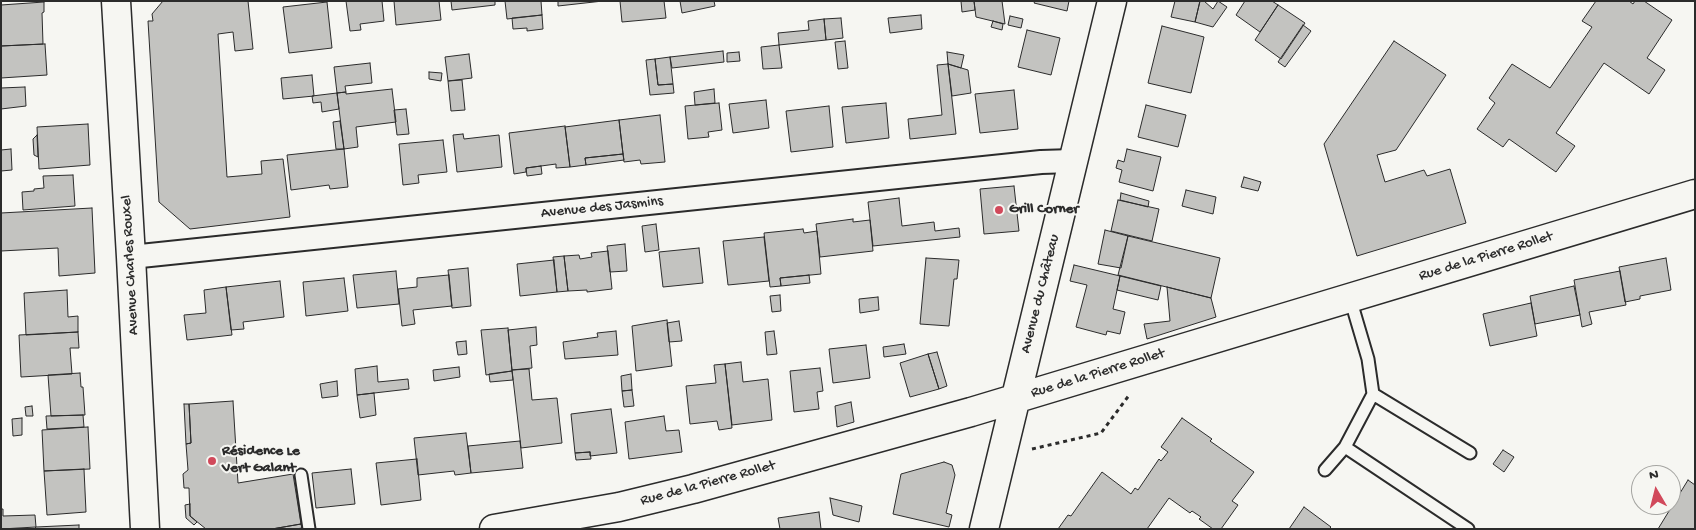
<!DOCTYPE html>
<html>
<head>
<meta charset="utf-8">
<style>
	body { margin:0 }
	#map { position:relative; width:1696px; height:530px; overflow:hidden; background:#f6f6f2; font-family:"Gochi Hand",sans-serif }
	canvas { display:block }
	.frame { position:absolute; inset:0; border:2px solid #2b2b2b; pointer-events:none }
	.north { position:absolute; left:1631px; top:465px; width:50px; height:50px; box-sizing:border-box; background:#f6f6f2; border:1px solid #a5a5a2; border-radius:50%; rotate:352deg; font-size:14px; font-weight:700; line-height:20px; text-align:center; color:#2b2b2b }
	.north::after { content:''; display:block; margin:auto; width:18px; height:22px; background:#d1495b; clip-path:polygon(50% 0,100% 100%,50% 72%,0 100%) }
</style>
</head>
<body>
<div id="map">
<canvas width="1696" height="530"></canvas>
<div class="frame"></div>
<div class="north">N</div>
</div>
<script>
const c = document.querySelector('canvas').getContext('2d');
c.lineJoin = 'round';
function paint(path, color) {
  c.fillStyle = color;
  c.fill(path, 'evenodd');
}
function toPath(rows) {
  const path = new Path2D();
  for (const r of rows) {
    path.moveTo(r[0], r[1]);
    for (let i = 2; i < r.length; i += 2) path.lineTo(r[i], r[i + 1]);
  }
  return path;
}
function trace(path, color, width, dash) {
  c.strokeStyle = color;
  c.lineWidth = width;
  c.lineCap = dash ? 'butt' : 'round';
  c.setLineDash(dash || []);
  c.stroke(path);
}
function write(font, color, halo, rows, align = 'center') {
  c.font = font + ' "Gochi Hand",sans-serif';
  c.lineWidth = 4;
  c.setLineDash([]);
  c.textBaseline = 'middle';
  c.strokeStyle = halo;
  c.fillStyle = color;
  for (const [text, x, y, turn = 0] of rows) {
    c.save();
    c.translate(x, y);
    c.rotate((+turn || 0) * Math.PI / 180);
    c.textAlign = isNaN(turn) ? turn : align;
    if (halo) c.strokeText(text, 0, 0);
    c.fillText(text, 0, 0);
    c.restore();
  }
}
const building = toPath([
	[163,1,248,1,253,49,235,51,233,32,218,34,227,177,262,174,261,161,283,159,290,217,190,229,159,202,148,21,153,21,152,14,163,1],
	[346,1,382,1,384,21,360,24,361,30,350,31,346,1],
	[394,1,439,1,441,20,396,25,394,1],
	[451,1,495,1,495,5,452,10,451,1],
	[505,1,541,1,542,15,507,19,505,1],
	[558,1,603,1,558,6,558,1],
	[620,1,664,1,666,18,622,22,620,1],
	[680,1,714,1,715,6,682,13,680,1],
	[961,1,974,1,975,10,962,12,961,1],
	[974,1,1002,1,1005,24,976,17,974,1],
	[1035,1,1069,1,1067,11,1034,3,1035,1],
	[1175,1,1200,1,1195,22,1171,17,1175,1],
	[1200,1,1204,1,1213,9,1218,1,1227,7,1213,27,1195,22,1200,1],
	[1245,1,1272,1,1278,5,1260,32,1236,15,1245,1],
	[1596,1,1629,1,1633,4,1635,1,1644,1,1672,20,1647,58,1665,70,1649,94,1604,63,1556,133,1575,146,1556,172,1509,139,1503,147,1477,129,1495,103,1489,98,1512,64,1550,88,1592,27,1582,21,1596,1],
	[44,2,44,12,42,13,43,44,1,46,1,5,44,2],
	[327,2,332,48,289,53,283,7,327,2],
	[1278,5,1305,23,1281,59,1255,40,1278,5],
	[542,15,543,29,527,31,527,28,513,29,512,18,542,15],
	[921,15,922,29,890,33,888,18,921,15],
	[1010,16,1023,19,1021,28,1008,25,1010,16],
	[841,18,843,38,826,40,824,19,841,18],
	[824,19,826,40,779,45,778,33,809,30,808,21,824,19],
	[993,21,1003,24,1002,30,991,27,993,21],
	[1303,25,1311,31,1285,67,1278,62,1303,25],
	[1162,26,1204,37,1191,93,1148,83,1162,26],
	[1027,30,1060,38,1051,75,1018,67,1027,30],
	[845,41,848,68,838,69,835,42,845,41],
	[1394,41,1446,75,1396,150,1377,155,1385,182,1424,170,1427,176,1450,169,1466,223,1357,256,1324,144,1394,41],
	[45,44,47,75,1,78,1,46,45,44],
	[779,45,782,68,763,69,761,47,779,45],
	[723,51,724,62,672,68,670,57,723,51],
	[739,52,740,61,727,62,727,53,739,52],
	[947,52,964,55,961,68,948,64,947,52],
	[469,54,472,78,448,81,445,57,469,54],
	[670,57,673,84,658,85,655,59,670,57],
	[655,59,658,85,673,84,674,93,650,95,646,60,655,59],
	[370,63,372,83,345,86,346,92,337,93,334,67,370,63],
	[948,64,956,134,910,139,908,119,942,115,937,65,948,64],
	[948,64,968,70,971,93,952,96,948,64],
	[429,72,442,73,441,81,429,79,429,72],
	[312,75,314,96,283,99,281,78,312,75],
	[462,80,465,110,451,111,448,81,462,80],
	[25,87,26,106,1,109,1,88,25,87],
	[392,89,396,122,356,127,358,147,344,149,337,93,346,92,346,94,392,89],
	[714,89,715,103,695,105,694,92,714,89],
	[1014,90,1018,129,980,133,975,94,1014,90],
	[337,93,339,109,322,112,321,102,313,103,312,96,337,93],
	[766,100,769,128,733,133,729,104,766,100],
	[719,103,722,130,708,132,709,137,688,139,685,106,719,103],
	[886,103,889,138,846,143,842,107,886,103],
	[1146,105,1186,115,1178,147,1138,137,1146,105],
	[829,106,833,147,791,152,786,111,829,106],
	[406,109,409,134,397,135,394,110,406,109],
	[660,115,665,162,641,164,640,160,624,162,619,120,660,115],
	[619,120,623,154,585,158,586,165,570,167,565,127,619,120],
	[340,121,344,149,336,149,333,122,340,121],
	[88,124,90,165,39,169,37,127,88,124],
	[565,126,570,167,556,168,556,164,526,168,526,172,514,174,509,133,565,126],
	[463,134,464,139,499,135,502,167,457,172,453,135,463,134],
	[37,135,38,157,34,155,33,139,37,135],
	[443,140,447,172,418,175,419,183,403,185,399,144,443,140],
	[11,149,12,170,1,171,1,150,11,149],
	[344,149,348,187,330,189,329,185,291,190,287,155,344,149],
	[1127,149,1161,157,1153,191,1119,182,1122,170,1116,168,1118,160,1124,162,1127,149],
	[623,154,624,160,586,165,585,158,623,154],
	[541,166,542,174,527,176,526,168,541,166],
	[73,175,75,206,23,210,22,192,34,191,34,189,44,188,43,176,73,175],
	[1244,177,1261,182,1258,191,1241,187,1244,177],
	[1014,186,1019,231,984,234,980,189,1014,186],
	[1186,190,1216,197,1213,214,1182,206,1186,190],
	[1121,193,1149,201,1148,207,1120,200,1121,193],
	[899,198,902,226,934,222,935,231,959,228,960,237,873,246,868,202,899,198],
	[1118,200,1159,209,1152,241,1111,231,1118,200],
	[92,208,95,273,59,276,58,248,1,251,1,213,92,208],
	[853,219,853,222,870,220,873,251,820,257,816,224,853,219],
	[656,224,659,250,645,252,642,226,656,224],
	[803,229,804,233,817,231,821,274,780,278,781,286,770,287,764,233,803,229],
	[1105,230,1128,236,1121,268,1098,264,1105,230],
	[1128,236,1220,258,1211,298,1118,275,1128,236],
	[764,237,769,281,728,285,723,241,764,237],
	[625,244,627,271,610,272,607,246,625,244],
	[699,248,703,283,663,287,659,252,699,248],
	[608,251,612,289,587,292,587,290,568,291,564,256,579,255,580,259,592,257,591,253,608,251],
	[564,256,568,291,557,292,553,257,564,256],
	[926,258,959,260,957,279,954,279,949,326,920,324,926,258],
	[1666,258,1671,290,1640,296,1640,299,1625,302,1619,267,1666,258],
	[554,260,557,292,520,296,517,264,554,260],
	[1074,265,1120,276,1113,309,1125,312,1120,334,1107,331,1106,335,1076,327,1087,285,1070,281,1074,265],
	[468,268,471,306,452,308,448,270,468,268],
	[396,271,399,304,357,308,353,275,396,271],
	[1620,271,1626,305,1589,312,1592,324,1582,327,1574,280,1620,271],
	[449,275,452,306,413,310,415,324,402,326,398,289,417,287,417,278,449,275],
	[809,275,810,283,781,286,780,278,809,275],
	[1120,276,1161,286,1158,300,1117,290,1120,276],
	[344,278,348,311,306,316,303,282,344,278],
	[280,281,284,317,243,322,244,329,231,330,226,287,280,281],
	[1574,286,1580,315,1535,324,1530,296,1574,286],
	[226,287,232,335,187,340,184,315,206,313,204,290,226,287],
	[1167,287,1211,298,1216,317,1147,339,1144,324,1170,321,1167,287],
	[67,290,68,317,78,316,78,332,26,335,24,293,67,290],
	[780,295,781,311,772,312,770,296,780,295],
	[878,297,879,310,860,313,859,299,878,297],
	[1531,303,1537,336,1490,346,1483,314,1531,303],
	[667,320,672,366,636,371,632,326,667,320],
	[679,321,682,341,669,342,667,323,679,321],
	[536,327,537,345,530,346,532,368,512,370,508,330,536,327],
	[508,328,512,371,486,375,481,330,508,328],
	[616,331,618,355,565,359,563,342,598,337,597,333,616,331],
	[774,331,777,354,767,355,765,332,774,331],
	[78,332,79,348,70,348,72,374,21,377,19,335,78,332],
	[466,341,467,354,458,355,456,342,466,341],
	[904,344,906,354,884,357,883,347,904,344],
	[866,345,870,378,833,383,829,349,866,345],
	[937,352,947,386,939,389,928,354,937,352],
	[928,354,939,389,910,397,900,363,928,354],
	[741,362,743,382,768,379,772,420,732,425,725,364,741,362],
	[725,364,732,428,719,430,717,421,690,424,686,386,716,383,714,365,725,364],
	[377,366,378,382,408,379,409,389,357,395,355,369,377,366],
	[459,367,460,377,434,381,433,370,459,367],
	[820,368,823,391,817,392,819,409,794,412,790,371,820,368],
	[529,369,532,400,557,398,562,443,521,448,512,370,529,369],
	[512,371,513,380,490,382,489,374,512,371],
	[80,373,81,387,83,387,85,415,51,416,48,375,80,373],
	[631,374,632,390,622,391,621,376,631,374],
	[337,381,338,396,322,398,320,384,337,381],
	[632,390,634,406,624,407,622,391,632,390],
	[374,393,376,415,360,418,357,395,374,393],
	[233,401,238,483,293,474,301,524,272,529,206,529,190,516,189,488,184,488,183,474,188,470,186,444,191,443,189,404,233,401],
	[851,402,854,422,837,427,835,406,851,402],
	[184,404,189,404,191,443,186,444,184,404],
	[32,406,33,416,26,416,25,407,32,406],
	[611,409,617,453,590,456,590,452,575,453,571,414,611,409],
	[83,415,84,427,47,429,46,416,83,415],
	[664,416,666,431,679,430,682,452,629,459,625,422,664,416],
	[22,418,22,435,13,436,12,419,22,418],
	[1182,418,1212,439,1210,441,1254,472,1232,501,1238,505,1221,529,1213,529,1199,519,1201,517,1192,511,1190,513,1169,498,1147,529,1058,529,1068,515,1071,516,1102,472,1131,494,1135,488,1138,490,1159,459,1161,461,1168,452,1161,447,1182,418],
	[88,427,90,469,44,471,42,430,88,427],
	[466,433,471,473,455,475,454,471,418,475,414,438,466,433],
	[520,441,523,468,471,473,468,446,520,441],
	[1503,450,1514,457,1504,472,1493,464,1503,450],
	[590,452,591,459,576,460,575,453,590,452],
	[417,459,421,500,381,505,376,463,417,459],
	[944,462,952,465,955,475,946,513,952,515,949,527,893,514,901,474,944,462],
	[84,469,86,512,47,515,44,471,84,469],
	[351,469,355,504,316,508,312,473,351,469],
	[1688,480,1695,485,1695,529,1658,529,1688,480],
	[830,498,862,506,859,522,833,515,830,498],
	[190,504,190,516,197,522,194,525,186,518,185,505,190,504],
	[1304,507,1331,527,1329,529,1289,529,1304,507],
	[1,509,3,509,3,516,35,515,36,527,1,529,1,509],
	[819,512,821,529,780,529,778,518,819,512],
	[301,524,302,528,296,529,272,529,301,524],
	[79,525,79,529,34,529,36,527,79,525]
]);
const path = toPath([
	[1032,449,1101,433,1130,394]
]);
const lane = toPath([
	[1373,394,1470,453],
	[1345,447,1468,529],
	[1325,470,1345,447,1373,394,1368,359,1350,298],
	[301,475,309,529]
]);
const street = toPath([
	[131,257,1041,162,1073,161]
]);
const secondary = toPath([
	[116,1,131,257,145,529],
	[494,529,619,507,693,489,971,412,1695,194],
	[984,529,1112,1]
]);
const markers = [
	[999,210,5,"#d1495b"],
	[212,461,5,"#d1495b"]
];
const streetNames = [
	["Avenue des Jasmins",602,208,-6],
	["Rue de la Pierre Rollet",1486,257,-17],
	["Avenue Charles Rouxel",131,265,-93],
	["Avenue du Château",1041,294,-76],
	["Rue de la Pierre Rollet",1098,374,-17],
	["Rue de la Pierre Rollet",708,484,-15]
];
const poiNames = [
	["Grill Corner",1009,210],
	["Résidence Le",222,452],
	["Vert Galant",222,469]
];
paint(building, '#c3c3c0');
trace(building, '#2b2b2b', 1);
trace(lane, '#2b2b2b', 15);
trace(street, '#2b2b2b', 26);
trace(secondary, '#2b2b2b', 31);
trace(path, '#2b2b2b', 3, [4, 4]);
trace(lane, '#f6f6f2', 11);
trace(street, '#f6f6f2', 22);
trace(secondary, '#f6f6f2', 28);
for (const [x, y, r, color] of markers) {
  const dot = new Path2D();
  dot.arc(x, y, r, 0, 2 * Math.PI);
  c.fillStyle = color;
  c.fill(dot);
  trace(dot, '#f6f6f2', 2);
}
write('15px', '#2b2b2b', '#f6f6f2', streetNames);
write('bold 15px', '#2b2b2b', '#f6f6f2', poiNames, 'left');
</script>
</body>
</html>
